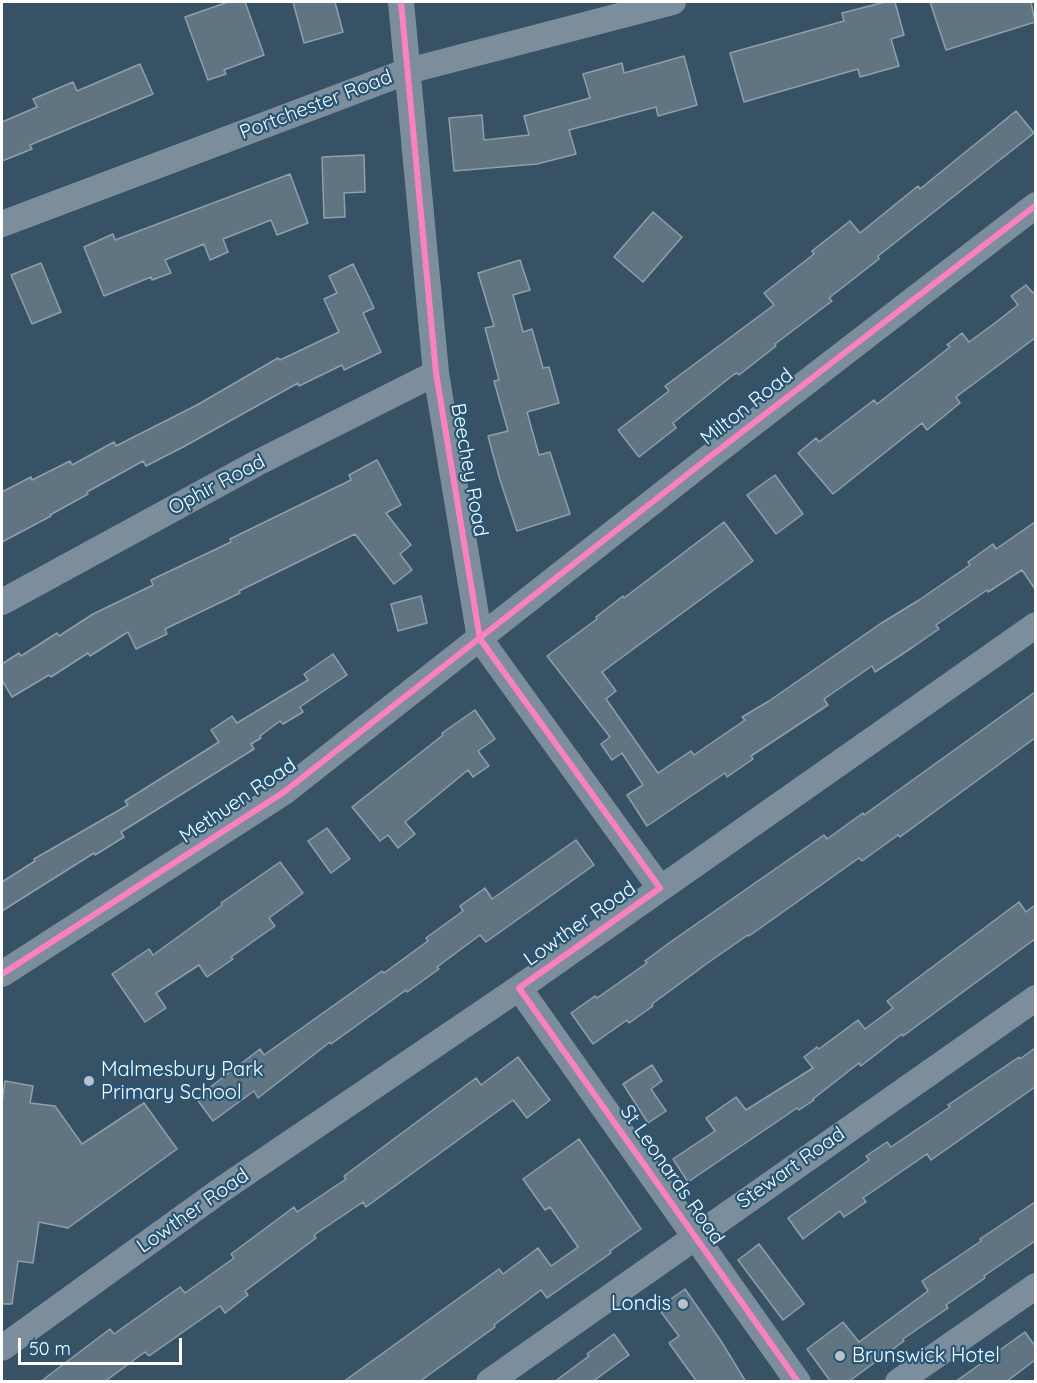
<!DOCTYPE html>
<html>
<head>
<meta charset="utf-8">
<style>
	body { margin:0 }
	#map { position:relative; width:1037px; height:1383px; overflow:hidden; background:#385265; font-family:Quicksand,sans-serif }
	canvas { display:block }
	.frame { position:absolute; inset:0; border:3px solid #fff; pointer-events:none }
	.scale { position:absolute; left:18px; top:1338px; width:164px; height:27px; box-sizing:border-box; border:3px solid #fff; border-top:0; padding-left:8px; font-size:18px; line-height:21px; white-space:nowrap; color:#fff; -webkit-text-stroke:4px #265677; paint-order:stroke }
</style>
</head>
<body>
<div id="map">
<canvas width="1037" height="1383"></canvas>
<div class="frame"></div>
<div class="scale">50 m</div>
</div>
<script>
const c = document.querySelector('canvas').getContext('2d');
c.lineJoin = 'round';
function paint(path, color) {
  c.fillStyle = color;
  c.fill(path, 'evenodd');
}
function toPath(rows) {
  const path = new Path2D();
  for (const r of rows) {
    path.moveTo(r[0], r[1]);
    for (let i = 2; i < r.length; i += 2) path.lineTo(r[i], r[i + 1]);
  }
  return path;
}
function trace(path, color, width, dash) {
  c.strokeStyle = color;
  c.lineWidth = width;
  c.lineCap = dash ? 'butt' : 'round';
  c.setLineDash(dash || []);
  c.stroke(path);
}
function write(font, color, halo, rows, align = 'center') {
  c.font = font + ' Quicksand,sans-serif';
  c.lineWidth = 4.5;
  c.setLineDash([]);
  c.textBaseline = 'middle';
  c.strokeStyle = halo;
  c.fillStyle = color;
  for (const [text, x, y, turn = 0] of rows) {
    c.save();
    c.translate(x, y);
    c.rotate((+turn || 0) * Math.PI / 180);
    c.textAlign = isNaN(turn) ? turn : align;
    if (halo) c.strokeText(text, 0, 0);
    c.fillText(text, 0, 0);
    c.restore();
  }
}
const building = toPath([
	[228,2,245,2,264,55,224,70,226,74,208,80,185,17,228,2],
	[293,2,335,2,343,32,304,43,293,2],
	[885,2,895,2,904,35,891,39,899,66,860,77,858,69,744,102,730,53,844,21,842,13,885,2],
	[930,2,1031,2,1035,22,946,50,930,2],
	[684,56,697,105,658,116,656,107,569,130,576,154,537,164,454,171,449,118,482,115,484,140,529,135,524,116,590,98,583,74,622,63,624,73,684,56],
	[140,64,153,94,30,145,32,149,2,161,2,122,37,107,33,99,73,82,77,91,140,64],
	[1016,111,1034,133,878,256,879,259,829,298,832,301,775,344,776,346,739,375,737,373,733,375,673,423,676,428,639,457,618,430,669,391,665,386,774,305,764,293,814,254,812,251,850,221,860,233,918,186,920,189,1016,111],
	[364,155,365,192,344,193,345,217,324,218,322,157,364,155],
	[290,174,308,223,277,235,271,220,223,239,228,252,210,260,204,244,165,260,171,273,152,280,151,277,104,296,84,247,113,234,115,240,290,174],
	[653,212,682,237,643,282,614,257,653,212],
	[520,260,530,290,513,295,523,332,532,329,543,368,549,367,559,403,527,412,539,455,550,452,570,514,517,531,500,480,488,436,508,431,494,381,499,380,485,328,494,326,478,273,520,260],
	[41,263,61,312,32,324,11,275,41,263],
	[353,264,374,308,363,313,381,352,344,370,342,365,299,386,298,383,185,446,146,466,143,461,87,492,88,494,50,515,51,516,2,542,2,492,31,477,32,480,70,461,72,465,114,442,116,446,197,405,278,358,280,360,339,332,324,299,337,293,329,276,353,264],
	[1026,285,1033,293,1035,291,1035,338,956,397,960,403,927,430,922,423,833,494,798,453,816,438,819,442,874,400,877,404,950,347,947,345,962,333,969,342,995,323,1018,305,1011,296,1026,285],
	[377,460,401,505,386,513,411,545,400,554,412,570,394,584,355,534,239,591,240,593,165,629,167,634,136,649,128,632,90,656,88,653,51,677,49,675,12,697,2,680,2,664,19,653,21,656,57,633,59,636,93,614,153,585,151,580,231,542,230,539,351,480,349,475,377,460],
	[775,475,803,514,776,534,747,495,775,475],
	[724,522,753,561,602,672,616,691,606,699,658,773,691,751,694,755,745,720,742,717,769,701,880,624,919,600,970,565,968,562,993,544,996,549,1035,522,1035,589,1022,570,988,592,987,590,936,625,939,629,913,647,875,672,872,666,824,699,828,705,751,756,753,759,727,777,725,773,647,826,627,795,643,785,622,753,612,760,601,744,610,737,547,656,597,619,596,617,623,596,624,598,724,522],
	[421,596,427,623,398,631,391,604,421,596],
	[333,654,347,675,300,707,303,712,283,724,280,721,260,736,261,738,251,744,254,749,121,832,124,837,95,855,94,853,2,911,2,882,35,861,34,859,128,805,125,801,219,742,211,730,232,716,237,723,308,680,304,674,333,654],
	[1035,692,1035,738,900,837,898,835,862,861,859,858,749,936,748,935,709,962,652,1004,653,1006,629,1023,627,1020,593,1044,571,1013,595,996,597,998,647,963,645,961,669,943,824,835,827,839,863,813,864,815,1035,692],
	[475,710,495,739,478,751,489,766,473,777,468,770,405,822,415,834,398,848,388,835,380,841,352,807,443,735,442,733,475,710],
	[327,828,350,859,331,873,308,841,327,828],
	[576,840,594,865,486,942,480,935,437,967,439,969,407,992,406,990,331,1044,330,1042,258,1098,254,1091,213,1121,196,1098,260,1049,264,1055,382,971,384,973,428,941,426,938,463,911,460,906,485,888,492,899,576,840],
	[280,862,303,893,269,918,275,926,231,957,233,959,207,977,199,965,156,993,166,1008,145,1022,112,974,149,949,153,955,222,905,221,903,280,862],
	[1019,902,1026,912,1035,905,1035,939,903,1036,902,1034,861,1066,859,1063,813,1099,814,1100,799,1110,797,1108,688,1182,673,1159,715,1131,706,1118,736,1097,746,1110,813,1068,804,1057,817,1047,819,1049,858,1020,865,1029,893,1008,887,1001,1019,902],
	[1035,1048,1035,1087,931,1160,927,1154,863,1198,866,1202,844,1217,840,1211,803,1239,788,1218,869,1160,866,1156,887,1142,891,1147,950,1107,948,1105,1019,1057,1020,1059,1035,1048],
	[518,1057,550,1100,527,1118,513,1100,366,1207,363,1202,314,1235,316,1238,245,1291,248,1295,225,1313,220,1306,149,1356,145,1352,104,1382,40,1382,110,1329,114,1334,180,1287,185,1293,234,1258,231,1254,294,1207,297,1212,346,1179,344,1176,476,1078,481,1085,518,1057],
	[652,1065,662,1081,651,1089,666,1111,648,1123,623,1084,652,1065],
	[5,1081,33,1086,30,1103,55,1106,82,1144,144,1103,177,1149,68,1228,39,1222,33,1263,18,1261,12,1304,2,1304,2,1103,5,1081],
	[579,1139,641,1229,610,1251,611,1253,547,1298,541,1290,494,1325,495,1327,419,1382,343,1382,499,1269,503,1274,538,1248,551,1266,578,1247,550,1207,545,1210,523,1179,579,1139],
	[1035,1202,1035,1241,984,1276,985,1278,946,1305,948,1308,903,1339,904,1341,848,1382,831,1382,807,1349,843,1322,859,1342,928,1291,922,1281,981,1241,980,1239,1035,1202],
	[759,1244,804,1304,783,1320,738,1260,759,1244],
	[685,1289,721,1341,746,1382,697,1382,669,1343,679,1336,658,1308,685,1289],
	[1025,1332,1035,1346,1035,1360,1006,1382,955,1382,1025,1332],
	[614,1334,629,1355,592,1382,554,1382,589,1356,587,1354,614,1334]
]);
const minor = toPath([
	[401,2,436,373,480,639,660,888],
	[2,224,408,71,673,2],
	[2,602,257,463,436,373],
	[2,974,284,792,707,459,1036,205],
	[519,988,798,1382],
	[2,1348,221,1190,519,988,1036,625],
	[489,1382,1036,998],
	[898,1382,1036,1286]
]);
const cycleway = toPath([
	[401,2,436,373,480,639,660,888,519,988,798,1382],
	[2,974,284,792,707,459,1036,205]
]);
const markers = [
	[89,1081,6,"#b9c2c9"],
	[683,1304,6,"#b9c2c9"],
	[840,1356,6,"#b9c2c9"]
];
const streetNames = [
	["Portchester Road",316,105,-21],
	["Milton Road",747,407,-38],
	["Beechey Road",469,470,80],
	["Ophir Road",217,485,-28],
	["Methuen Road",238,801,-34],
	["Lowther Road",580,924,-35],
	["Stewart Road",791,1168,-35],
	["St Leonards Road",672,1175,55],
	["Lowther Road",193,1211,-35]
];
const poiNames = [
	["Malmesbury Park",101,1070],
	["Primary School",101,1093],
	["Londis",671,1304,"right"],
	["Brunswick Hotel",852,1356]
];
paint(building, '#607482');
trace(building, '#8fa0ab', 1.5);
trace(minor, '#7c8e9c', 26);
trace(cycleway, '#ff80c0', 6);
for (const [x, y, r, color] of markers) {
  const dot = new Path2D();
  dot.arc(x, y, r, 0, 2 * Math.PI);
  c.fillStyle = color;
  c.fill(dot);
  trace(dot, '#265677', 2);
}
write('20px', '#fff', '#265677', streetNames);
write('20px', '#fff', '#265677', poiNames, 'left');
</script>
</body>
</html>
